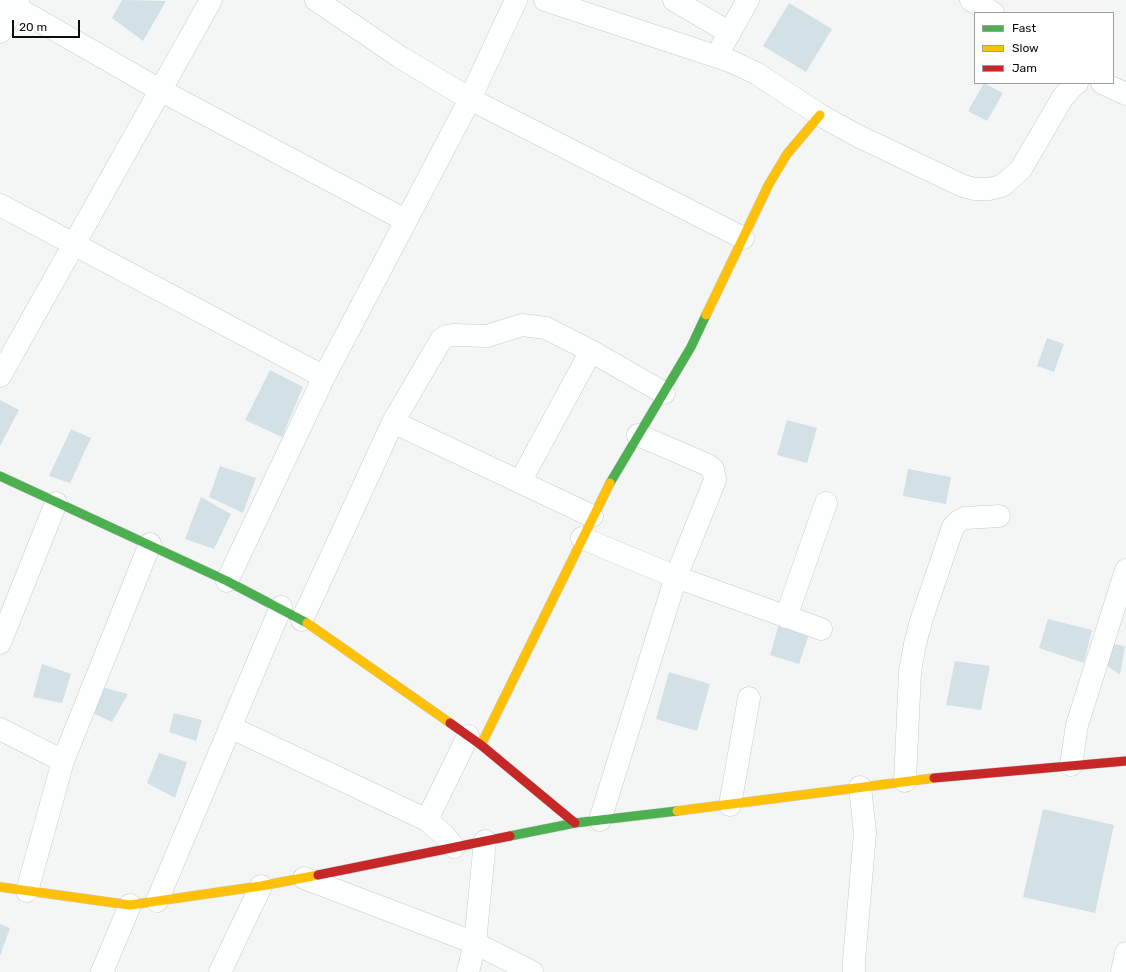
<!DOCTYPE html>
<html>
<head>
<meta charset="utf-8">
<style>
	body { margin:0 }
	#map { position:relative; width:1126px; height:972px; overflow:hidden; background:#f4f6f6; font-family:Rubik,sans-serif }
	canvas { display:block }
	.legend { position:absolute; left:974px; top:12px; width:140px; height:72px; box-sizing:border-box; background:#fff; border:1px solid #9d9e9e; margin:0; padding:5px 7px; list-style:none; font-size:12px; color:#0b0d0d }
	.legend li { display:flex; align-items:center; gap:8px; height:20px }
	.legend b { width:20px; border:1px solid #9d9e9e }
	.scale { position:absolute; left:12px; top:20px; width:68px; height:18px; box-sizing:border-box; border:2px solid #0b0d0d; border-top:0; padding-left:5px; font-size:12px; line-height:14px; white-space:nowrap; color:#0b0d0d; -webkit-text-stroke:3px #fff; paint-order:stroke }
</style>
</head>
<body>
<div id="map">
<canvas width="1126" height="972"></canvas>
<ul class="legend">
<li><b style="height:5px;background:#4caf50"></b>Fast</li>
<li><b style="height:5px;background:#ffc107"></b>Slow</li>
<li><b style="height:5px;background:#c62828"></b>Jam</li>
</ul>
<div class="scale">20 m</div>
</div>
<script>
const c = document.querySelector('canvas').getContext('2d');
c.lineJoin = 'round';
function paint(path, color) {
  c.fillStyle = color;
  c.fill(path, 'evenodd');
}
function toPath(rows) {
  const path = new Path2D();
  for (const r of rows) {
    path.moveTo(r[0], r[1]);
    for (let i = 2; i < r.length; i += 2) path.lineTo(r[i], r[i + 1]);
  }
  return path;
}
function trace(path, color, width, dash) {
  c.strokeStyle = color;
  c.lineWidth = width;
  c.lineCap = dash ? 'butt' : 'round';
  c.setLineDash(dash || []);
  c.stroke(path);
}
const building = toPath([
	[122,0,166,1,143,41,112,18],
	[789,3,832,29,806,72,763,46],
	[984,83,1003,93,987,121,968,111],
	[1047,338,1064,344,1054,372,1037,366],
	[270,370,303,387,282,437,245,420],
	[0,400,19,410,0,446],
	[787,420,817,428,807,463,777,455],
	[71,429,91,438,70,483,49,476],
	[220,466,256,478,243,513,209,497],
	[908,469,951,477,946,504,903,496],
	[201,497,231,514,214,549,185,539],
	[1048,619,1092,630,1084,663,1039,648],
	[779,624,809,634,799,664,770,655],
	[1105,643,1125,646,1120,675,1101,661],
	[955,661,990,666,981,710,946,705],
	[42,664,71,674,62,703,33,697],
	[669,672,710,684,697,731,656,719],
	[101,687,128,694,112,722,88,711],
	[174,713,202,720,196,741,169,732],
	[159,753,187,762,175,798,147,783],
	[1043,809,1114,825,1095,913,1023,897],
	[0,924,10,928,0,956]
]);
const street = toPath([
	[3,0,160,90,405,220],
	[316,0,400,57,470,99,743,238],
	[545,0,730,61,756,73,820,115,856,135,963,186,975,189,989,189,1002,186,1021,169,1063,97,1073,86,1077,83],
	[674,0,730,33],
	[971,0,993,13],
	[0,32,18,0],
	[722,46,748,0],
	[1102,83,1126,94],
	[0,205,324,377],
	[0,376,211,0],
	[393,422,592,516],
	[520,482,591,351],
	[582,538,676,577,821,629],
	[227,581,324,377,470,99,516,0],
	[786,617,826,503],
	[302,620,393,422,441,340,447,336,454,335,487,336,522,325,546,328,591,351,664,393],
	[0,643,56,503],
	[230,727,427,820,444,835,454,847],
	[0,729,63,761],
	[1071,765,1077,725,1126,570],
	[905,781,910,672,915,644,921,621,953,527,959,521,965,518,999,516],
	[730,805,749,698],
	[427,820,468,736],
	[600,820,676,577,715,480,713,469,708,465,638,435],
	[304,878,475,943,532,972],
	[27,891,63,761,150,544],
	[157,901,281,607],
	[102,972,130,905],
	[220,972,261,886],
	[468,972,475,943,485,841],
	[854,972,854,961,865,833,860,787],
	[1122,972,1126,953]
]);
const fast = toPath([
	[0,476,227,581,307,623],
	[610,483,691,347,706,315],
	[510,836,575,823,677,811]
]);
const slow = toPath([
	[706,315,769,184,787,154,820,115],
	[307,623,450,723],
	[481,745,610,483],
	[677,811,934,778],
	[0,887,130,905,261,886,318,875]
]);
const jam = toPath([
	[450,723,481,745,575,823],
	[934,778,1126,761],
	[318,875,510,836]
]);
paint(building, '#d3e0e6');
trace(street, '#c9caca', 23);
trace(fast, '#c9caca', 10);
trace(slow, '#c9caca', 10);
trace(jam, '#c9caca', 10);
trace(street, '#fdfefe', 22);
trace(fast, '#4caf50', 9);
trace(slow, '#ffc107', 9);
trace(jam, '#c62828', 9);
</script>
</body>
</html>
